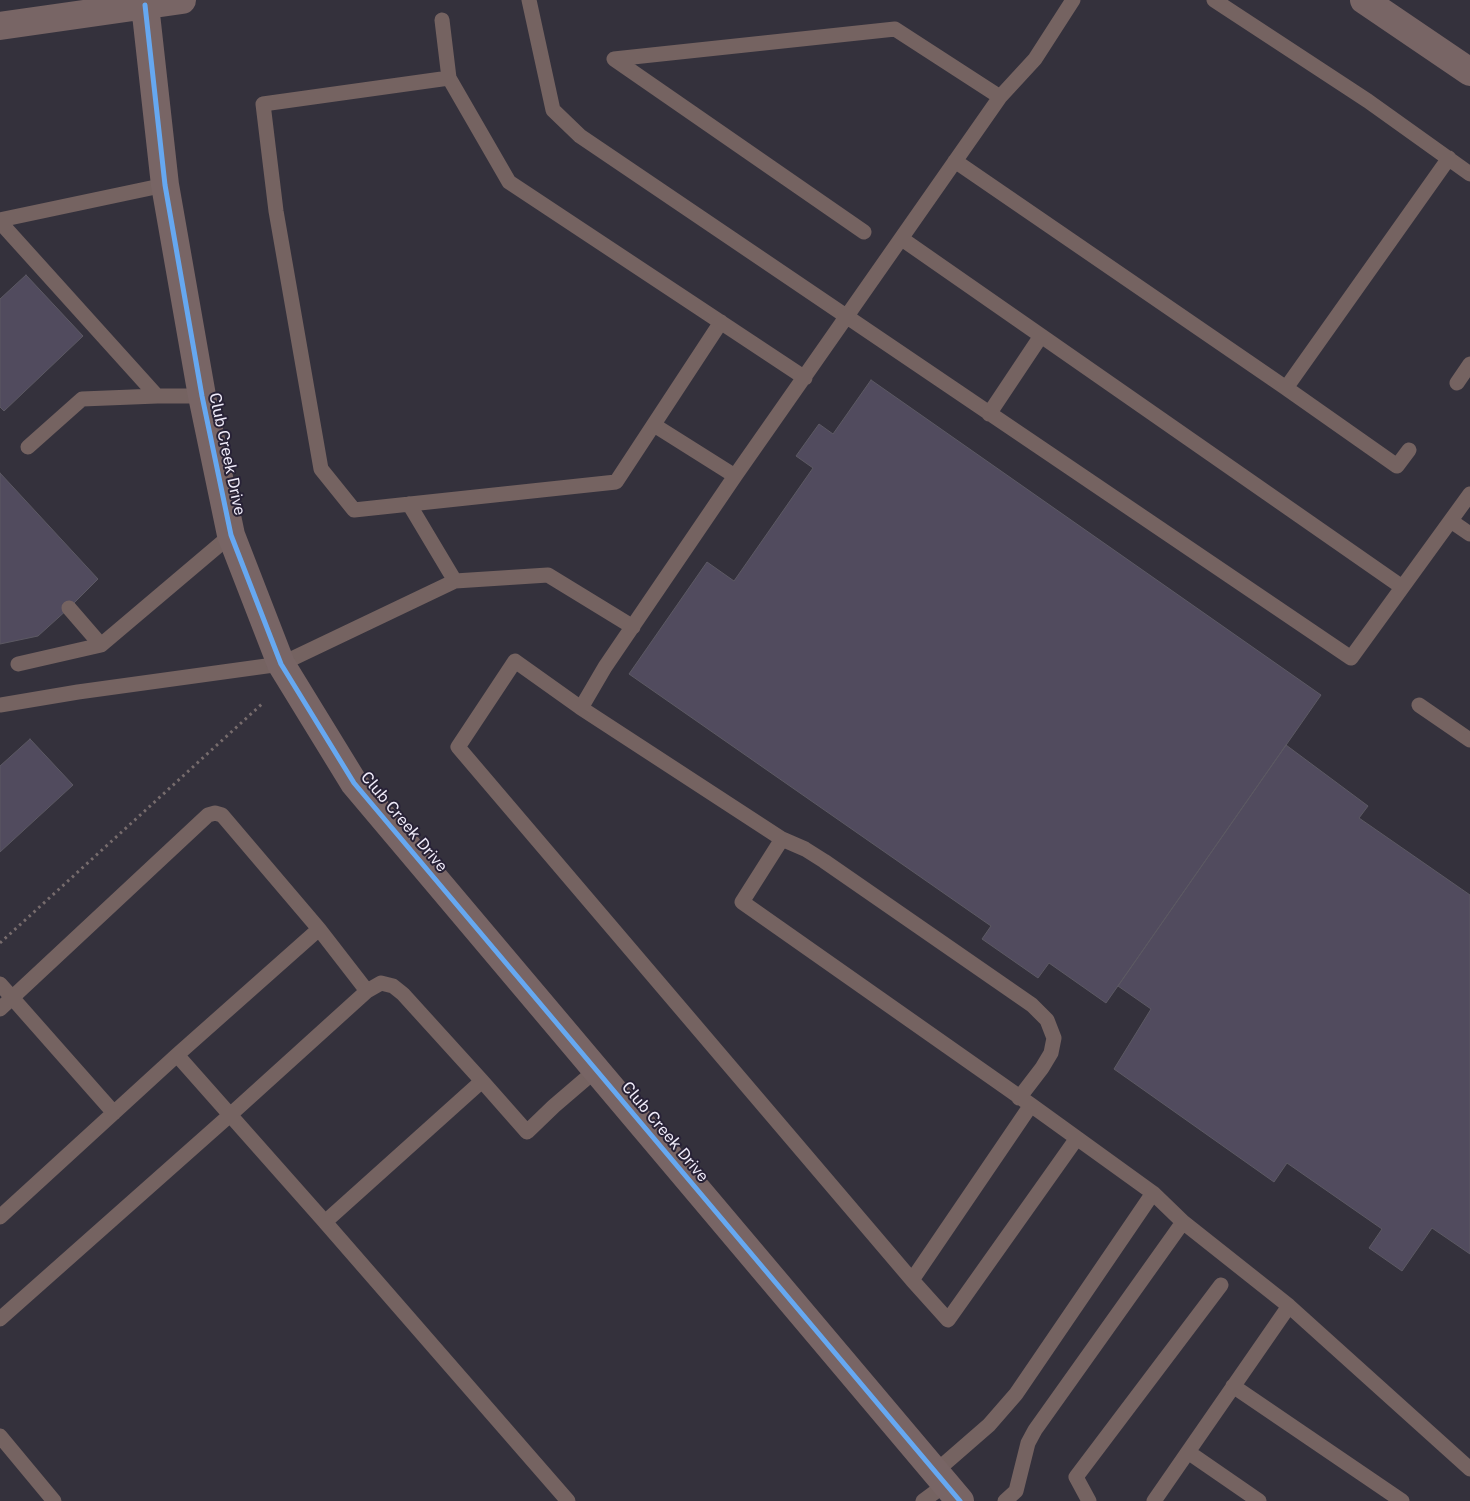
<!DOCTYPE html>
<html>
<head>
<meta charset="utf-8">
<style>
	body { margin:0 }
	canvas { display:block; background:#34313c }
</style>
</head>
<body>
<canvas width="1470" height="1501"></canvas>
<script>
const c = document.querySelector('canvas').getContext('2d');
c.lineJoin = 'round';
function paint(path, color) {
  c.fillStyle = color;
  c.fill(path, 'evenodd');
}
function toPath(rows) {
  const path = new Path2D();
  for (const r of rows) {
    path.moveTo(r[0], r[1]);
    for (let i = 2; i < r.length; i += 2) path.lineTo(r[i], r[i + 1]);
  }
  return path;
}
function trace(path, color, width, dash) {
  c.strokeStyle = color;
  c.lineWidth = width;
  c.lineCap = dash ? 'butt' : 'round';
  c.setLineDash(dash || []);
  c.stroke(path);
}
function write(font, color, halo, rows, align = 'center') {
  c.font = font + ' "Public Sans",sans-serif';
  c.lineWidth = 4;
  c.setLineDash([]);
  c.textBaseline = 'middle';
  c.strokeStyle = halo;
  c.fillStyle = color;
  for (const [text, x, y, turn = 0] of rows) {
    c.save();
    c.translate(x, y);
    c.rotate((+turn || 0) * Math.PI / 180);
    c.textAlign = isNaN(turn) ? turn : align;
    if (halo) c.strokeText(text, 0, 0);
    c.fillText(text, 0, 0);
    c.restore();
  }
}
const building = toPath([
	[26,275,83,336,4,411,0,407,0,299,26,275],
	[871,380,1321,695,1106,1003,1049,963,1038,978,982,939,991,926,629,674,707,562,734,581,813,468,796,456,819,424,833,434,871,380],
	[0,473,98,579,69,608,38,636,0,644,0,473],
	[30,739,73,785,0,852,0,766,30,739],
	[1286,745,1368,806,1359,818,1470,895,1470,1254,1432,1228,1402,1271,1369,1248,1382,1229,1287,1163,1274,1182,1114,1069,1151,1009,1118,986,1286,745]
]);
const path = toPath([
	[0,943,263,703]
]);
const lane = toPath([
	[529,0,553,110,580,136,1351,658,1470,494],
	[1214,0,1368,101,1470,174],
	[442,20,449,78,509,182,805,378],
	[449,78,263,104,276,211,321,469,354,510,616,482,721,322],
	[955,161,1286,388,1449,158],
	[0,220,165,185],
	[0,222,157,396,82,399,28,447],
	[864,232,614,59,895,29,1000,97],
	[902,239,1402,587],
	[1457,383,1470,364],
	[1286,388,1397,466,1409,450],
	[157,396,202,396],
	[989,414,1041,336],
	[654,425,735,476],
	[409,504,455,581],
	[1451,521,1470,534],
	[69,608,101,645],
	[18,664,101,645,231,535],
	[0,705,78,692,281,664,455,581,548,575,633,627],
	[1419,705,1470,740],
	[581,708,605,667,735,476,1000,97,1035,59,1073,0],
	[782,839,805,849,824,861,1032,1005,1047,1020,1054,1038,1051,1053,1042,1068,1019,1098],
	[319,929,367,991,381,983,393,986,403,994,482,1081,527,1132,554,1106,596,1070],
	[0,984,114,1113],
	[0,1009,208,815,215,813,222,815,319,929,177,1055,0,1217],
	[177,1055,325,1222],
	[482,1081,325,1222,568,1501],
	[1077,1138,948,1320,912,1280,458,747,515,661,581,708,782,839,742,902,1031,1105,1153,1193,1183,1222,1289,1306,1470,1469],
	[912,1280,1031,1105],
	[0,1319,230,1115,367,991],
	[1233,1386,1402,1501],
	[0,1436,54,1501],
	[1188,1452,1259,1501],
	[935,1472,989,1425,1016,1394,1153,1193],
	[923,1501,946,1484],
	[1005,1501,1016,1491,1028,1443,1035,1430,1183,1222],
	[1089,1501,1076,1477,1221,1285],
	[1154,1501,1289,1306]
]);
const secondary = toPath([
	[1364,0,1470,72],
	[145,5,165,185,202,396,231,535,281,664,354,783,960,1501],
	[0,26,182,0]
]);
const cycleway = toPath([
	[145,5,165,185,202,396,231,535,281,664,354,783,960,1501]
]);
const streetNames = [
	["Club Creek Drive",227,454,78],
	["Club Creek Drive",404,822,50],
	["Club Creek Drive",665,1132,50]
];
paint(building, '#514b5e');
trace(building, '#5c5963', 1);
trace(path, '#776c6d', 3, [2.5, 4]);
trace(lane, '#756361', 15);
trace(secondary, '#786565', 28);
trace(cycleway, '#66a8f1', 5);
write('16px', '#efebf9', '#282236', streetNames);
</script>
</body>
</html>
